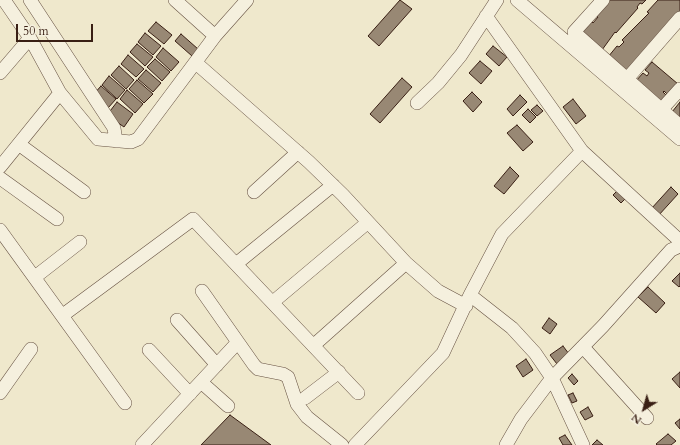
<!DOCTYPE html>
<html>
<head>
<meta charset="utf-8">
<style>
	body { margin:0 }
	#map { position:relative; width:680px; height:445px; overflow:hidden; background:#efe8cc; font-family:Cardo,serif }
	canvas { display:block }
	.north { position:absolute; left:624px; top:389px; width:40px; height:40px; -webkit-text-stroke:3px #f5f0de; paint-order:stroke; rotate:217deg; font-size:11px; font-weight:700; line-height:16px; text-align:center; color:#391f14 }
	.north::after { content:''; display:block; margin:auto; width:14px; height:18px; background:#391f14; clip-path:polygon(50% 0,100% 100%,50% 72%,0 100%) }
	.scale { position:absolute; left:16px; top:24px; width:77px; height:18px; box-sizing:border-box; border:2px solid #391f14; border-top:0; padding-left:5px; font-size:12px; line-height:14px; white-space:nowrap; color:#391f14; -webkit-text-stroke:3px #f5f0de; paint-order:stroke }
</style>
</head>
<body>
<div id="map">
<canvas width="680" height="445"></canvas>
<div class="north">N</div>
<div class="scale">50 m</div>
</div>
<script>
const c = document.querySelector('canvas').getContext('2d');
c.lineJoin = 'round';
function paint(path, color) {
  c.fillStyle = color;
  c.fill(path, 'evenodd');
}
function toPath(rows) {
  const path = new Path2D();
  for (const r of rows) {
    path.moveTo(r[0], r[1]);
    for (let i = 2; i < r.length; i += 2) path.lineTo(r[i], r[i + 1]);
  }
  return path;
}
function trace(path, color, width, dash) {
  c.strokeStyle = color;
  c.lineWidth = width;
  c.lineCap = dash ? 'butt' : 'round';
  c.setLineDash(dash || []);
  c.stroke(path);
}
const building = toPath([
	[400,0,412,9,379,46,368,36,400,0],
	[610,0,646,0,642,4,640,3,637,7,638,8,616,33,615,32,602,50,582,32,591,21,593,23,598,17,596,16,610,0],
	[658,0,680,0,680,15,628,74,608,57,617,46,619,47,624,42,622,40,649,13,647,12,658,0],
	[156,22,172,35,164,44,148,31,156,22],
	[145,33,161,46,153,55,138,42,145,33],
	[181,34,198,49,192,56,175,41,181,34],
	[137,44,153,57,145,66,130,52,137,44],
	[493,46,507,57,499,66,486,54,493,46],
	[163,48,179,62,171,71,156,57,163,48],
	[128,55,144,69,136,77,121,64,128,55],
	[155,59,170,72,162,81,147,67,155,59],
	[480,61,492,71,481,84,469,73,480,61],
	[652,62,678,84,668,95,664,91,663,92,667,96,661,103,635,82,643,73,647,76,649,73,645,70,652,62],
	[119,66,134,80,126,89,111,75,119,66],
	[146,70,161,83,153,92,138,79,146,70],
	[109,76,125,90,117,99,102,85,109,76],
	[402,78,412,87,380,123,370,114,402,78],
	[137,80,153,94,144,103,129,89,137,80],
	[101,86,116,99,108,108,93,95,101,86],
	[127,90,143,104,135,113,120,99,127,90],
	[472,92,482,102,473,112,463,101,472,92],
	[520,95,527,102,513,116,507,109,520,95],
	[573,99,586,116,576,124,563,107,573,99],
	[117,102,133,114,124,127,107,115,117,102],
	[680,102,680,119,672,112,680,102],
	[537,105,543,111,537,116,531,110,537,105],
	[528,109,536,117,530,123,522,115,528,109],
	[517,125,533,142,523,151,507,133,517,125],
	[510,167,519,176,504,194,494,186,510,167],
	[671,187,678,194,658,216,651,209,671,187],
	[618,190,626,198,621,203,613,195,618,190],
	[680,273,680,286,679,287,672,281,680,273],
	[648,287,665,303,656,313,638,297,648,287],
	[549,318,557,324,550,334,542,328,549,318],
	[563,346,569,354,557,364,550,355,563,346],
	[526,359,533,370,523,377,516,366,526,359],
	[680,372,680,388,672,379,680,372],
	[572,374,578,381,574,385,568,378,572,374],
	[573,393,577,401,572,403,568,395,573,393],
	[588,407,593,416,585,420,580,412,588,407],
	[230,415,271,445,201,445,230,415],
	[680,419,680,429,675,423,680,419],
	[668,434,676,441,671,445,657,445,656,444,668,434],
	[565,435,572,445,563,445,559,438,565,435],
	[597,440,603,445,592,445,597,440]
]);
const minor = toPath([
	[4,0,30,38,60,93,98,139,131,142,138,139,215,36],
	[30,0,114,128,116,141],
	[175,0,215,36,247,0],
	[517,0,680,139],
	[603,0,574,32,680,126],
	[486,16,582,151,680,241],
	[196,63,309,162,343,195,406,263,438,291,466,306],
	[0,73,30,38],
	[627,79,680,18],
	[417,103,438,83,461,55,497,0],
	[661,110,680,89],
	[20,145,84,192],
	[0,167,60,93],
	[0,178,57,219],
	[254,192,298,152],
	[0,230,125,403],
	[236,264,333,185],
	[35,277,80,242],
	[202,291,254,365,258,369,283,374,288,377,297,404,307,417,342,445],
	[470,295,512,328,535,353,552,378,521,419,506,445],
	[273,302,367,223],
	[63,315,193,219,358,393],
	[177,320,217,365],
	[314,345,406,263],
	[583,347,647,418],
	[149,350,190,394],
	[201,382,228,406],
	[0,393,31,349],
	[305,398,339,372],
	[142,445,238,342],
	[355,445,443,353,470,295,502,234,582,151],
	[583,445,552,378,603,326,671,250,680,246]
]);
paint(building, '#988874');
trace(building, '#391f14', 1);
trace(minor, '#665142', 14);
trace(minor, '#f5f0de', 13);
</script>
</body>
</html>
